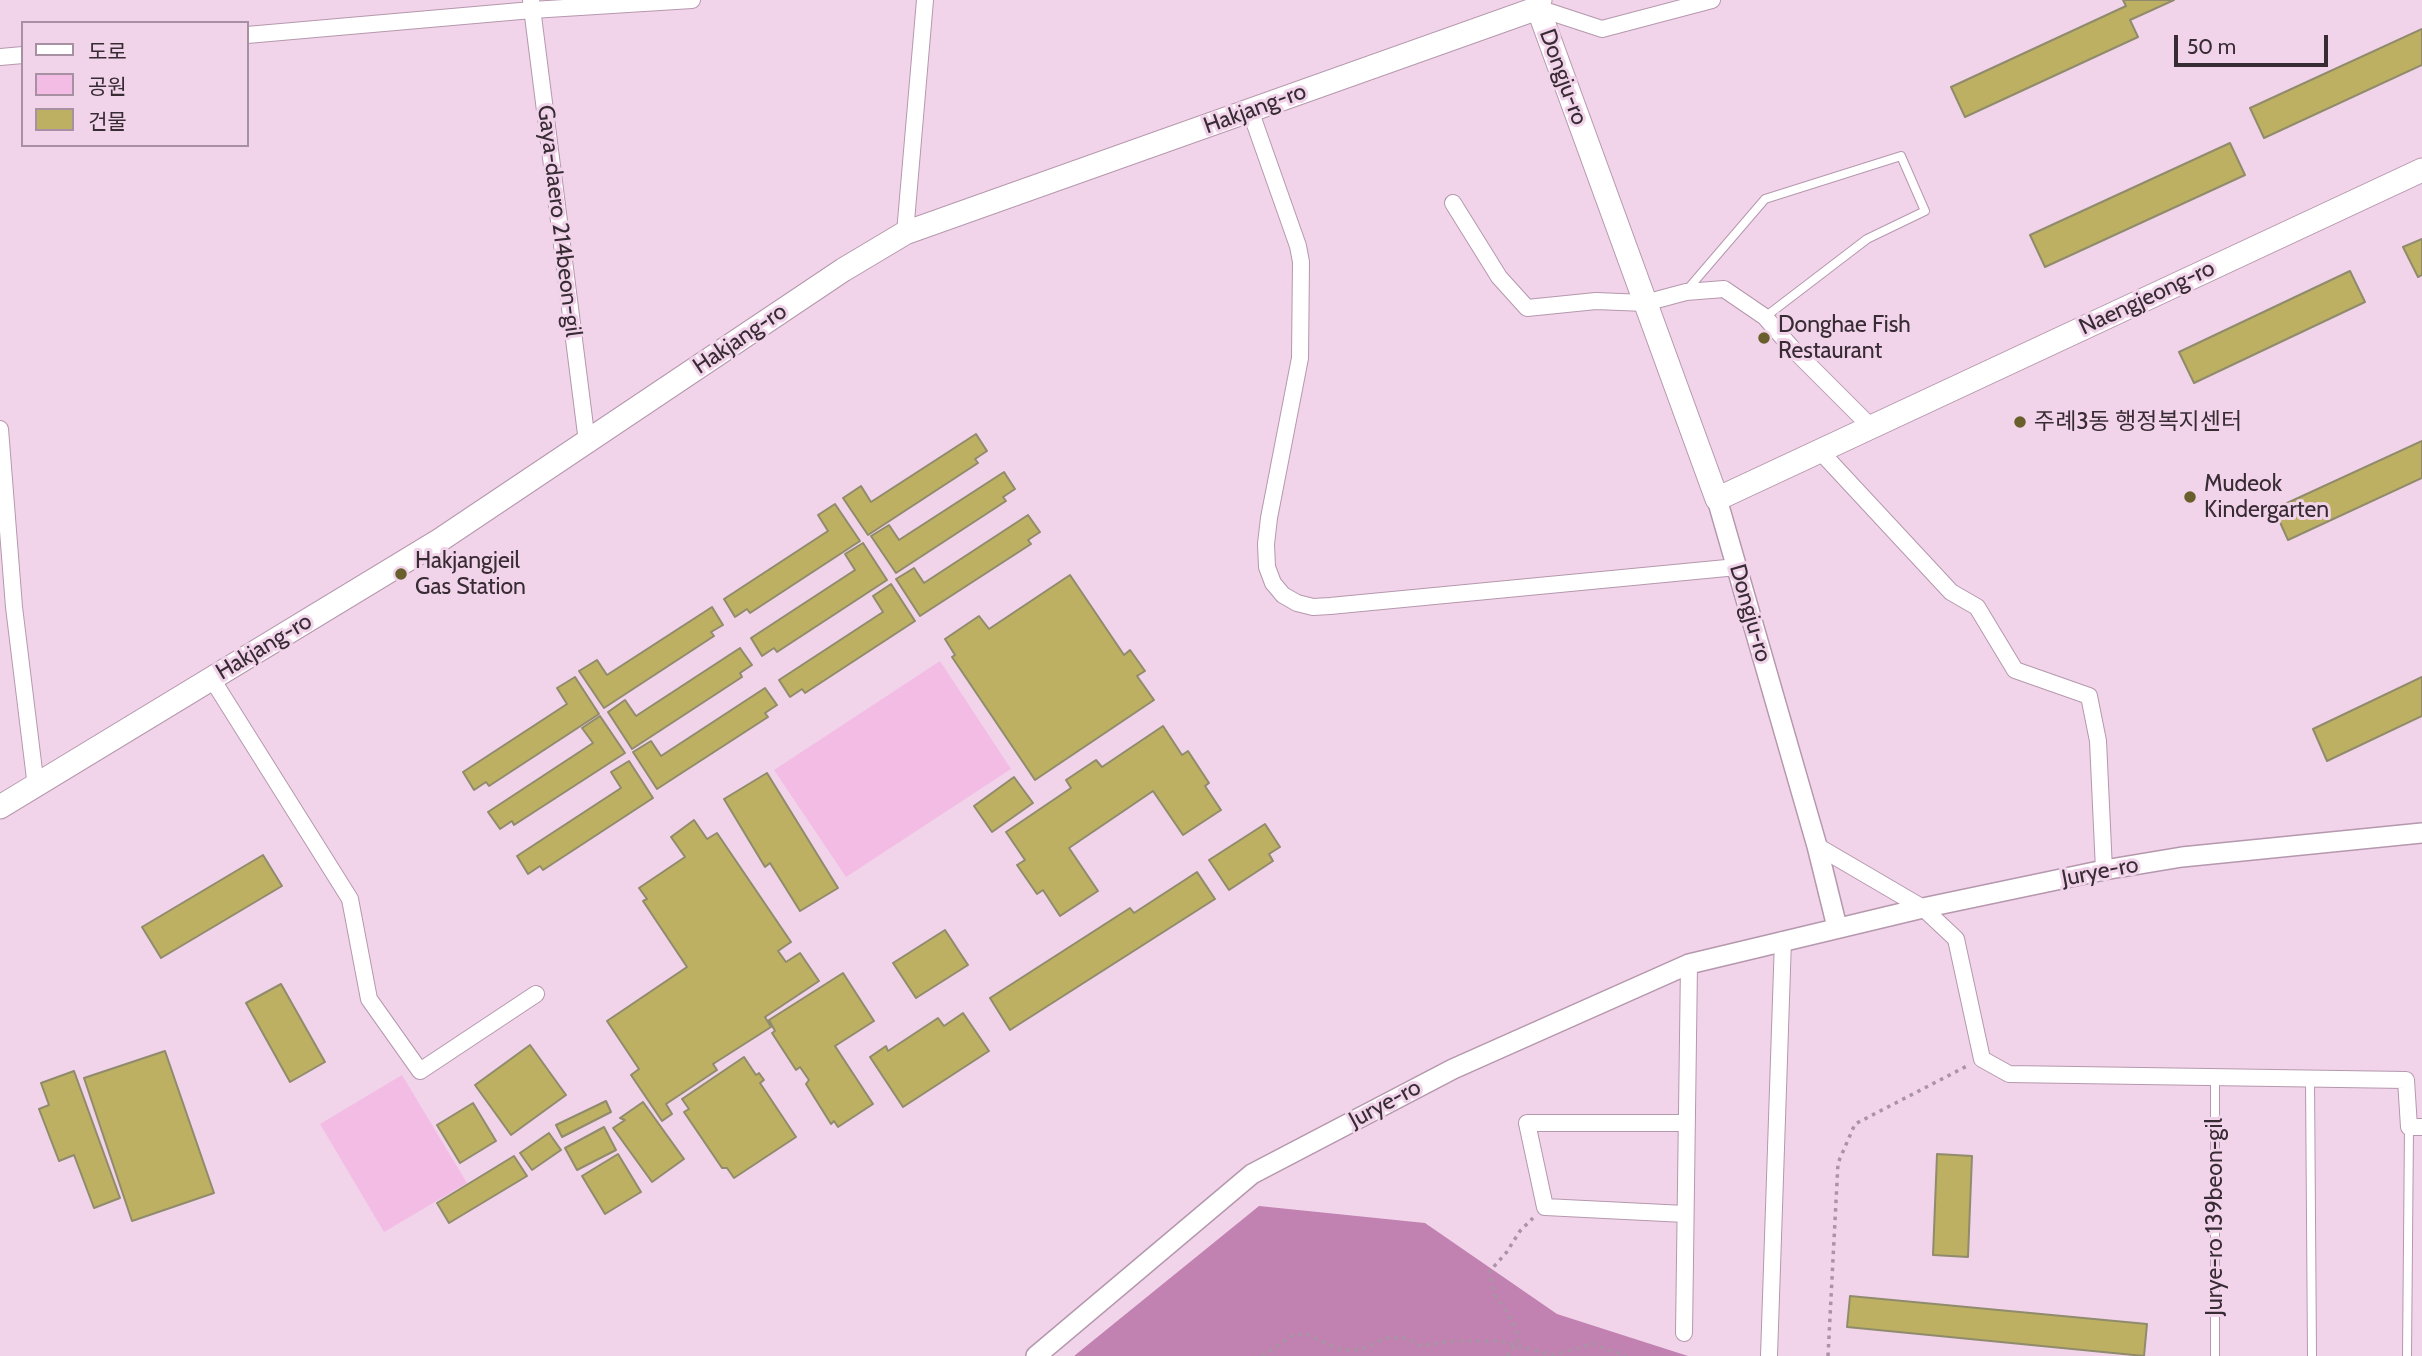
<!DOCTYPE html>
<html>
<head>
<meta charset="utf-8">
<style>
	body { margin:0 }
	#map { position:relative; width:2422px; height:1356px; overflow:hidden; background:#f2d4ea; font-family:Cabin,"Noto Sans KR",sans-serif }
	canvas { display:block }
	.legend { position:absolute; left:21px; top:21px; width:228px; height:126px; box-sizing:border-box; background:#f2d4ea; border:2px solid #a790a1; margin:0; padding:9px 12px; list-style:none; font-size:21px; color:#372b34 }
	.legend li { display:flex; align-items:center; gap:14px; height:35px }
	.legend b { width:35px; border:2px solid #a790a1 }
	.scale { position:absolute; left:2174px; top:35px; width:154px; height:32px; box-sizing:border-box; border:4px solid #372b34; border-top:0; padding-left:9px; font-size:21px; line-height:24px; white-space:nowrap; color:#372b34; -webkit-text-stroke:5px #f2d4ea; paint-order:stroke }
</style>
</head>
<body>
<div id="map">
<canvas width="2422" height="1356"></canvas>
<ul class="legend">
<li><b style="height:9px;background:#fff"></b>도로</li>
<li><b style="height:19px;background:#f2bce4"></b>공원</li>
<li><b style="height:19px;background:#bdb062"></b>건물</li>
</ul>
<div class="scale">50 m</div>
</div>
<script>
const c = document.querySelector('canvas').getContext('2d');
c.lineJoin = 'round';
function paint(path, color) {
  c.fillStyle = color;
  c.fill(path, 'evenodd');
}
function toPath(rows) {
  const path = new Path2D();
  for (const r of rows) {
    path.moveTo(r[0], r[1]);
    for (let i = 2; i < r.length; i += 2) path.lineTo(r[i], r[i + 1]);
  }
  return path;
}
function trace(path, color, width, dash) {
  c.strokeStyle = color;
  c.lineWidth = width;
  c.lineCap = dash ? 'butt' : 'round';
  c.setLineDash(dash || []);
  c.stroke(path);
}
function write(font, color, halo, rows, align = 'center') {
  c.font = font + ' Cabin,"Noto Sans KR",sans-serif';
  c.lineWidth = 6;
  c.setLineDash([]);
  c.textBaseline = 'middle';
  c.strokeStyle = halo;
  c.fillStyle = color;
  for (const [text, x, y, turn = 0] of rows) {
    c.save();
    c.translate(x, y);
    c.rotate((+turn || 0) * Math.PI / 180);
    c.textAlign = isNaN(turn) ? turn : align;
    if (halo) c.strokeText(text, 0, 0);
    c.fillText(text, 0, 0);
    c.restore();
  }
}
const green = toPath([
	[940,661,1011,769,846,877,774,770],
	[402,1075,467,1183,384,1232,320,1124]
]);
const forest = toPath([
	[1259,1206,1425,1223,1557,1314,1688,1356,1074,1356]
]);
const building = toPath([
	[2123,0,2174,0,2130,20,2138,37,1965,117,1951,87,2126,6,2123,0],
	[2422,29,2422,65,2264,138,2250,108,2422,29],
	[2230,143,2245,175,2045,267,2030,235,2230,143],
	[2422,239,2422,275,2418,277,2403,247,2422,239],
	[2350,271,2365,302,2194,383,2179,352,2350,271],
	[976,434,987,451,975,459,978,463,868,535,843,498,861,486,871,502,976,434],
	[2422,441,2422,478,2288,540,2274,509,2422,441],
	[1004,472,1015,489,1003,497,1006,501,896,573,871,536,889,525,899,540,1004,472],
	[835,504,860,541,750,613,747,609,735,617,724,599,828,531,818,515,835,504],
	[1028,515,1040,532,1028,540,1031,544,920,616,896,579,914,568,924,583,1028,515],
	[863,543,887,580,777,652,774,648,762,656,751,638,855,570,845,554,863,543],
	[1070,575,1124,655,1130,650,1145,671,1137,676,1154,700,1035,780,952,657,955,655,945,639,979,616,989,629,1070,575],
	[891,584,915,621,805,693,802,689,790,697,779,680,883,612,873,596,891,584],
	[712,607,723,625,711,632,714,636,604,708,579,671,597,660,607,675,712,607],
	[740,648,752,665,740,673,742,677,632,749,608,712,625,700,636,716,740,648],
	[575,677,599,714,489,786,486,782,474,790,463,772,567,704,557,688,575,677],
	[2422,677,2422,716,2327,761,2313,729,2422,677],
	[765,688,777,705,765,713,768,717,657,789,633,752,651,741,661,756,765,688],
	[600,716,625,753,514,825,512,821,500,829,488,812,593,743,582,728,600,716],
	[1163,726,1182,755,1188,751,1209,783,1205,786,1221,810,1183,835,1153,791,1069,848,1098,891,1060,916,1043,890,1037,894,1017,865,1025,860,1006,832,1071,788,1066,780,1096,760,1102,767,1163,726],
	[629,761,653,798,543,870,540,866,528,874,517,856,621,788,611,772,629,761],
	[767,773,838,888,800,911,770,863,765,867,724,799,767,773],
	[1014,777,1033,803,992,832,974,806,1014,777],
	[694,820,707,839,717,833,791,942,778,951,786,962,800,953,819,981,765,1017,771,1027,713,1064,717,1070,666,1104,672,1114,662,1121,631,1075,639,1069,607,1021,687,967,643,901,647,899,639,888,685,857,671,837,694,820],
	[1265,824,1280,847,1269,854,1273,861,1229,890,1209,860,1265,824],
	[263,855,282,886,161,958,142,927,263,855],
	[1197,872,1215,899,1010,1030,990,998,1130,908,1134,913,1197,872],
	[945,930,968,965,916,998,893,963,945,930],
	[843,973,874,1021,835,1046,873,1104,838,1127,834,1121,831,1124,806,1084,809,1080,800,1067,796,1070,772,1033,775,1031,769,1020,843,973],
	[281,984,325,1062,290,1082,246,1003,281,984],
	[963,1013,989,1051,903,1107,870,1057,886,1046,888,1051,938,1018,944,1026,963,1013],
	[530,1045,566,1095,511,1135,475,1085,530,1045],
	[165,1051,214,1193,132,1221,84,1078,165,1051],
	[744,1057,756,1075,759,1073,764,1080,760,1083,796,1137,734,1178,727,1168,722,1168,684,1112,689,1109,682,1099,744,1057],
	[74,1071,120,1198,94,1208,74,1155,59,1161,39,1109,49,1105,41,1083,74,1071],
	[606,1101,611,1112,562,1137,556,1125,606,1101],
	[643,1102,684,1159,652,1182,613,1128,625,1120,620,1118,643,1102],
	[473,1103,496,1141,460,1163,437,1125,473,1103],
	[604,1127,616,1150,577,1170,565,1148,604,1127],
	[549,1133,561,1150,532,1170,520,1153,549,1133],
	[618,1154,641,1192,605,1214,582,1176,618,1154],
	[1937,1154,1972,1156,1968,1257,1933,1255,1937,1154],
	[514,1156,527,1176,449,1223,437,1203,514,1156],
	[1850,1296,2147,1324,2144,1356,1847,1327,1850,1296]
]);
const path = toPath([
	[1262,1356,1293,1335,1306,1334,1341,1350,1362,1349,1385,1338,1407,1338,1421,1346,1450,1341,1500,1341,1553,1355,1593,1344,1626,1356],
	[1507,1356,1517,1344,1518,1336,1513,1322,1495,1295,1489,1272,1506,1253,1520,1231,1533,1218],
	[1828,1356,1838,1163,1855,1124,1967,1066]
]);
const service = toPath([
	[1687,290,1765,199,1901,156,1925,211,1867,239,1765,317],
	[2215,1077,2215,1356],
	[2310,1079,2312,1356],
	[2407,1356,2409,1127]
]);
const minor = toPath([
	[531,0,587,442],
	[1536,4,1538,8,1602,29,1712,0],
	[247,35,532,10,692,0],
	[0,57,23,55],
	[1250,110,1298,246,1301,262,1300,358,1269,518,1266,544,1267,567,1273,583,1283,595,1297,603,1313,607,1330,606,1737,567],
	[1453,203,1499,277,1527,308,1596,301,1645,303,1686,292,1724,289,1765,317,1791,347,1871,427],
	[905,233,925,0],
	[0,429,14,607,36,787],
	[1820,451,1951,592,1977,607,2015,670,2089,696,2098,741,2104,870],
	[212,679,350,899,369,999,420,1071,536,994],
	[1817,846,1923,908,1956,939,1982,1059,2009,1074,2406,1080,2409,1127,2422,1127],
	[1685,1214,1545,1207,1527,1123,1686,1123],
	[1684,1333,1689,964],
	[1769,1356,1783,940]
]);
const tertiary = toPath([
	[1717,499,1817,846,1837,927],
	[1036,1356,1252,1174,1453,1069,1689,964,1923,908,2104,870,2182,857,2422,833]
]);
const secondary = toPath([
	[1538,8,1717,499,2422,170],
	[0,807,440,540,843,270,905,233,1538,8,1540,0]
]);
const markers = [
	[1764,338,7,"#685f2c"],
	[2020,422,7,"#685f2c"],
	[2190,497,7,"#685f2c"],
	[401,574,7,"#685f2c"]
];
const streetNames = [
	["Dongju-ro",1563,77,70],
	["Hakjang-ro",1255,109,-20],
	["Gaya-daero 214beon-gil",559,221,83],
	["Naengjeong-ro",2147,298,-25],
	["Hakjang-ro",740,339,-34],
	["Dongju-ro",1750,613,74],
	["Hakjang-ro",264,647,-31],
	["Jurye-ro",2100,872,-11],
	["Jurye-ro",1385,1104,-28],
	["Jurye-ro 139beon-gil",2215,1217,-90]
];
const poiNames = [
	["Donghae Fish",1778,325],
	["Restaurant",1778,351],
	["주례3동 행정복지센터",2034,422],
	["Mudeok",2204,484],
	["Kindergarten",2204,510],
	["Hakjangjeil",415,561],
	["Gas Station",415,587]
];
paint(green, '#f2bce4');
paint(forest, '#c182b2');
paint(building, '#bdb062');
trace(building, '#908b6c', 2);
trace(service, '#b598ad', 10);
trace(minor, '#b598ad', 18);
trace(tertiary, '#b598ad', 22);
trace(secondary, '#b598ad', 25);
trace(path, '#aa93a4', 3.5, [3.5, 5]);
trace(service, '#fff', 8);
trace(minor, '#fff', 16);
trace(tertiary, '#fff', 19);
trace(secondary, '#fff', 23);
for (const [x, y, r, color] of markers) {
  const dot = new Path2D();
  dot.arc(x, y, r, 0, 2 * Math.PI);
  c.fillStyle = color;
  c.fill(dot);
  trace(dot, '#f2d4ea', 2.5);
}
write('23px', '#372b34', '#f2d4ea', streetNames);
write('23px', '#372b34', '#f2d4ea', poiNames, 'left');
</script>
</body>
</html>
